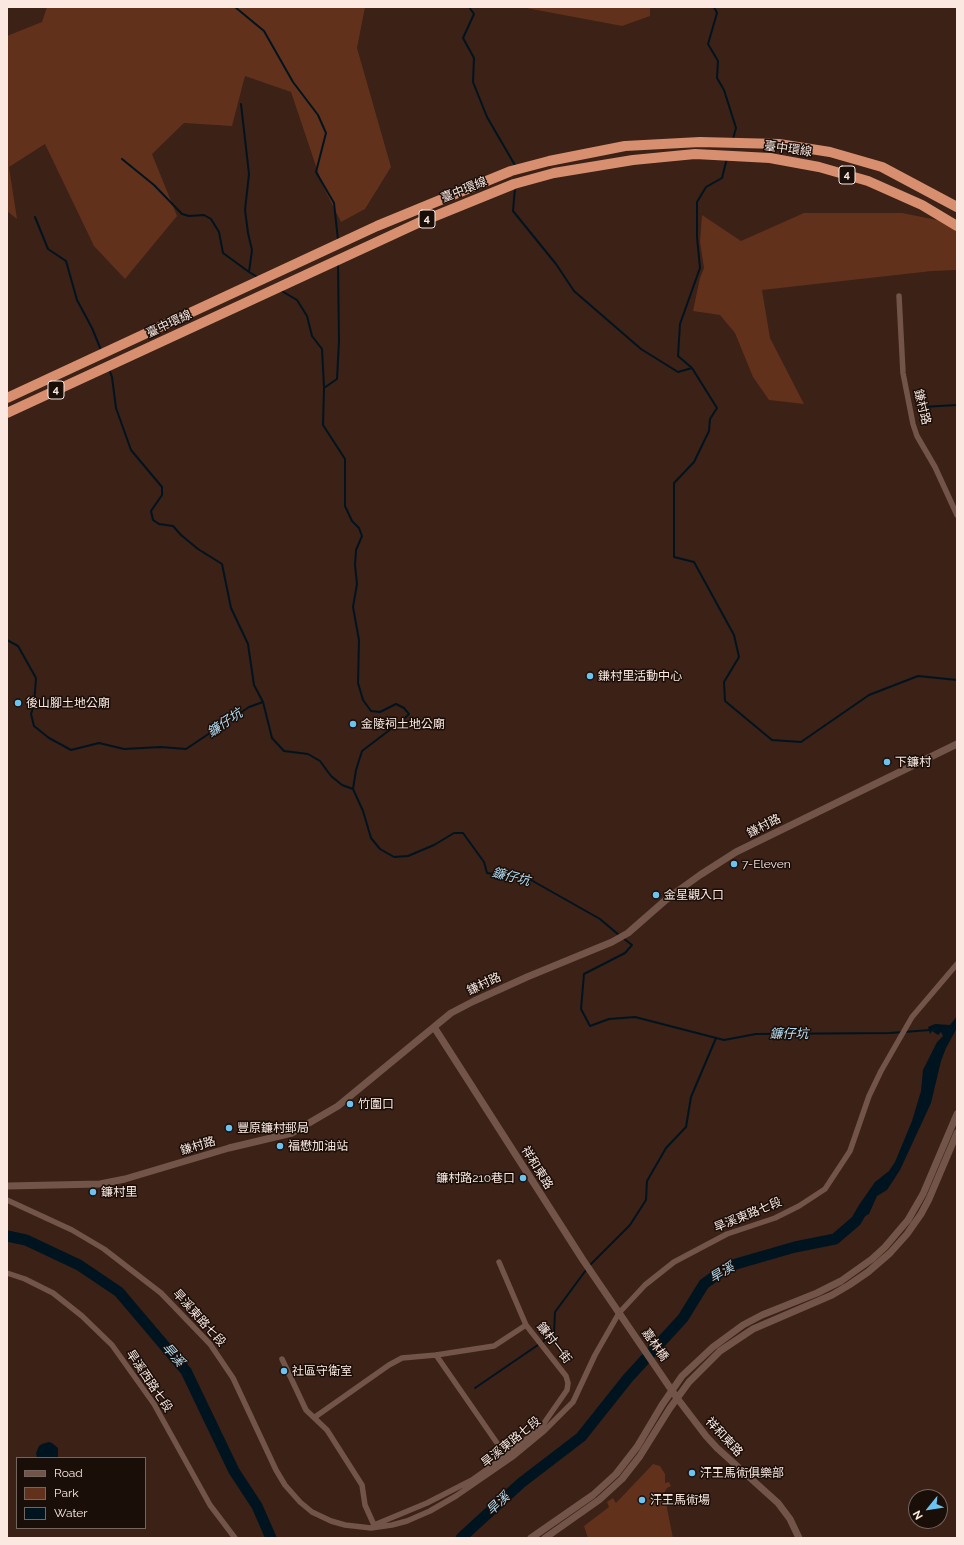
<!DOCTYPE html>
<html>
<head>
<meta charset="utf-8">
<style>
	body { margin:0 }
	#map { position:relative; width:964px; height:1545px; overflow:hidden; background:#3b2116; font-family:Raleway,sans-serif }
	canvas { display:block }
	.frame { position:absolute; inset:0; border:8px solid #fae8e1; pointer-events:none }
	.legend { position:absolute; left:16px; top:1457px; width:130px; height:72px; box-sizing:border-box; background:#1a0e09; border:1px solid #74655f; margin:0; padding:5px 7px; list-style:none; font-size:12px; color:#fae8e1 }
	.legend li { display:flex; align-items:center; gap:8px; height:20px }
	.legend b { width:20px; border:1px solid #74655f }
	.north { position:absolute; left:908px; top:1489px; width:40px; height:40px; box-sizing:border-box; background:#1a0e09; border:1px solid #74655f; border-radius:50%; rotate:240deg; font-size:11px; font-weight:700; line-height:16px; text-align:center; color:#fae8e1 }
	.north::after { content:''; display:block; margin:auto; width:14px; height:18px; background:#6ac3f1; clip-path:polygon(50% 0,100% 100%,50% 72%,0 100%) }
</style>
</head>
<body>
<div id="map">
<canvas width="964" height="1545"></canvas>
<div class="frame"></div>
<ul class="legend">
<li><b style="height:5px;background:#725448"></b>Road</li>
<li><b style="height:11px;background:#61311c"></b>Park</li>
<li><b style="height:11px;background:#001420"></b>Water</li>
</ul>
<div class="north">N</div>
</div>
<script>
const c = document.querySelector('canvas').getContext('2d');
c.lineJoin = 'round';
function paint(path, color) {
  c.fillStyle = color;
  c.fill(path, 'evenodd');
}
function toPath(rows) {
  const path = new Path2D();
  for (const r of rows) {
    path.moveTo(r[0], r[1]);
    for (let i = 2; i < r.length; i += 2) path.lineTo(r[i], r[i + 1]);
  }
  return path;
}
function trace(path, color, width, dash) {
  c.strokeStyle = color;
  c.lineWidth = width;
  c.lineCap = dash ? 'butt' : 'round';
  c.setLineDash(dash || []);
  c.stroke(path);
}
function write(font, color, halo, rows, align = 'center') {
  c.font = font + ' Raleway,"Noto Sans TC",sans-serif';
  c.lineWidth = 3;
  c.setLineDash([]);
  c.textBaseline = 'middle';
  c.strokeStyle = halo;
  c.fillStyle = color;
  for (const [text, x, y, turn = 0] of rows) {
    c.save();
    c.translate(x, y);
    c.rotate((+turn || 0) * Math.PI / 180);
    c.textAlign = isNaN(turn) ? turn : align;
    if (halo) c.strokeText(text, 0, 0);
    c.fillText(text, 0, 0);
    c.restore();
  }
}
const green = toPath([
	[47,7,365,7,357,48,391,167,365,209,341,222,322,184,291,92,245,76,232,126,184,123,152,154,177,216,125,279,94,246,45,144,9,167,17,219,7,211,7,36,42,22],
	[521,7,650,7,650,16,622,26],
	[804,213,902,213,957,224,957,270,932,271,762,290,770,338,804,404,769,400,753,377,735,333,720,315,693,311,700,278,704,268,700,242,702,215,741,241],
	[653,1464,660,1466,665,1474,665,1483,669,1482,671,1486,667,1488,664,1493,673,1538,588,1538,584,1526,609,1507,607,1502,613,1498,616,1503]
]);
const water = toPath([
	[957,1016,957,1028,946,1048,941,1061,931,1103,900,1170,887,1190,877,1196,869,1214,856,1221,859,1205,875,1182,889,1171,895,1162,912,1121,921,1091,923,1070,937,1042,943,1036,941,1032,938,1035,932,1031,930,1034,928,1027,935,1024,950,1025],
	[49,1442,52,1443,58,1448,58,1458,37,1458,36,1453,39,1446,42,1444]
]);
const stream = toPath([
	[235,7,264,31,293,82,318,115,326,133,316,172,334,203,338,240],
	[469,7,474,14,463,38,474,58,473,82,487,117,516,167],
	[714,7,717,13,708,44,718,61,717,78,724,90,736,128,733,139],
	[241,104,249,174,245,210,248,233,252,250,249,272,259,278],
	[727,158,722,178,706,187,697,202,697,237,700,268,680,324,678,356,692,368,717,408,710,419,709,431,694,462,674,483,674,557,694,562,734,635,739,657,724,682,725,701,772,740,801,742,869,695,918,676,957,680],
	[122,159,154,185,182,214,189,216,204,215,211,219,219,232,223,253,249,272],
	[515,188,513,211,556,264,574,291,641,349,678,372,692,368],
	[35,217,48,249,66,261,77,300,92,328,101,350],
	[338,263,339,341,337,379,324,388,323,425,345,459,345,506,352,521,359,528,362,536,356,550,355,565,357,584,353,607,359,640,358,683,363,700,371,711,380,712,396,704,404,708,409,714,404,719,362,751,356,770,353,789],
	[280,290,297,300,307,316,312,336,322,349,324,387],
	[109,369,112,377,116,408,131,450,162,487,162,495,151,511,153,520,159,524,173,526,181,535,198,549,222,564,231,608,248,644,254,685,263,702],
	[922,407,957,405],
	[7,640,18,646,36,678,34,705,31,714,34,726,49,738,71,750,99,743,124,749,161,747,186,749,249,707,263,702,272,738,284,751,308,754,320,761,331,776,342,785,353,789,363,811,371,838,380,849,394,857,408,856,434,845,454,833,463,833,484,862,487,873,531,880,600,919,619,935],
	[623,938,632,945,625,953,584,974,581,1009,590,1026,609,1019,635,1017,724,1040,756,1034,890,1033,930,1030],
	[589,1266,630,1225,646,1200,647,1181,666,1148,686,1127,691,1097,716,1038],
	[475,1388,554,1334,555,1312,586,1270]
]);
const river = toPath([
	[7,1236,26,1240,79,1265,119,1292,186,1371,234,1471,257,1506,271,1538],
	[461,1538,521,1483,581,1437,628,1378,683,1318,704,1284,729,1266,795,1247,835,1239,856,1221,863,1209]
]);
const minor = toPath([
	[899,296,903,373,913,424,917,436,935,467,957,515],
	[7,1200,72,1230,104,1249,161,1293,210,1344,233,1378,276,1470,285,1485,300,1502,312,1512,331,1521,345,1525,371,1528,392,1525,407,1521,430,1511,456,1496,514,1456,543,1432,573,1402,595,1355,619,1313,645,1285,674,1262,727,1234,775,1218,799,1206,825,1189,850,1151,869,1096,881,1071,912,1017,957,964],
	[7,1273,25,1279,53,1293,82,1316,112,1345,154,1404,210,1505,235,1538],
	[436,1355,506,1456],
	[282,1359,306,1410,327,1430,362,1485,365,1505,374,1525,427,1503,472,1480,506,1456,542,1426,567,1390,568,1383,566,1376,526,1325,499,1262],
	[315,1417,389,1365,402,1358,436,1355,494,1346,526,1325]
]);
const tertiary = toPath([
	[434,1027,583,1260,677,1398,706,1436,717,1448,778,1503,790,1519,799,1538],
	[7,1186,100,1184,125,1179,229,1148,292,1133,338,1106,451,1013,474,1001,527,977,612,942,628,933,668,898,700,875,736,852,957,744],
	[531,1538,593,1495,616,1474,637,1447,662,1405,682,1376,713,1347,743,1325,762,1315,817,1293,841,1281,872,1259,885,1247,908,1220,923,1194,957,1114],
	[545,1538,599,1500,622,1479,640,1456,670,1408,689,1382,720,1351,753,1329,832,1295,849,1285,868,1272,890,1253,907,1234,921,1214,929,1199,957,1133]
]);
const motorway = toPath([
	[7,398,377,226,511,171,549,161,625,146,700,142,779,144,830,152,882,167,957,207],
	[7,413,418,223,514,184,554,173,633,160,695,154,770,158,819,167,868,181,922,205,957,226]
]);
const markers = [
	[590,676,4,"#6ac3f1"],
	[18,703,4,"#6ac3f1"],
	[353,724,4,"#6ac3f1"],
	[887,762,4,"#6ac3f1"],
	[734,864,4,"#6ac3f1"],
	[656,895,4,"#6ac3f1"],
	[350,1104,4,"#6ac3f1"],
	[229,1128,4,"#6ac3f1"],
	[280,1146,4,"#6ac3f1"],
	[523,1178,4,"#6ac3f1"],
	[93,1192,4,"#6ac3f1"],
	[284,1371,4,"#6ac3f1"],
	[692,1473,4,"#6ac3f1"],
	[642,1500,4,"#6ac3f1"]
];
const shields = [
	[847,175,16],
	[427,219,16],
	[56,390,16]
];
const shieldNames = [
	["4",847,175],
	["4",427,219],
	["4",56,390]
];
const streetNames = [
	["臺中環線",788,149,8],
	["臺中環線",464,190,-22],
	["臺中環線",169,324,-25],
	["鎌村路",922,407,76],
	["鎌村路",764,826,-27],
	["鎌村路",484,984,-25],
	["鎌村路",198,1146,-17],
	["祥和東路",537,1168,58],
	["旱溪東路七段",748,1215,-22],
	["旱溪東路七段",199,1318,48],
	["鐮村一街",554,1343,52],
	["嘉林橋",655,1345,55],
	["旱溪西路七段",149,1381,56],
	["祥和東路",724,1437,47],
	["旱溪東路七段",511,1442,-39]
];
const poiNames = [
	["鎌村里活動中心",598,676],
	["後山腳土地公廟",26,703],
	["金陵祠土地公廟",361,724],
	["下鐮村",895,762],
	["7-Eleven",742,864],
	["金星觀入口",664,895],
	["竹圍口",358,1104],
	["豐原鐮村郵局",237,1128],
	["福懋加油站",288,1146],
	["鐮村路210巷口",515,1178,"right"],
	["鐮村里",101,1192],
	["社區守衛室",292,1371],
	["汗王馬術俱樂部",700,1473],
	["汗王馬術場",650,1500]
];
const waterNames = [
	["鐮仔坑",225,723,-34],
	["鐮仔坑",511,877,14],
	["鐮仔坑",789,1034],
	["旱溪",722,1273,-31],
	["旱溪",173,1355,49],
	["旱溪",498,1504,-43]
];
paint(green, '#61311c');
paint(water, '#001420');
trace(stream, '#001420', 2);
trace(river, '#001420', 11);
trace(minor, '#725448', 5.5);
trace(tertiary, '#725448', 7);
trace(motorway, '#d78f70', 10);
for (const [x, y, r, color] of markers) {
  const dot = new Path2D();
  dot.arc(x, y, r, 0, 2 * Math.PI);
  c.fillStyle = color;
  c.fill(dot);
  trace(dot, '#1a0e09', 1.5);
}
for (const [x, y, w] of shields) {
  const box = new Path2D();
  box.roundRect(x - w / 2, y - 9, w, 18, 3);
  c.fillStyle = '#1a0e09';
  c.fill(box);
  trace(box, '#fae8e1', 1);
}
write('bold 11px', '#fae8e1', null, shieldNames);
write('12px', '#fae8e1', '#1a0e09', streetNames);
write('12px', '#fae8e1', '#1a0e09', poiNames, 'left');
write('italic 13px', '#b5ddf3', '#1a0e09', waterNames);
</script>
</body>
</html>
